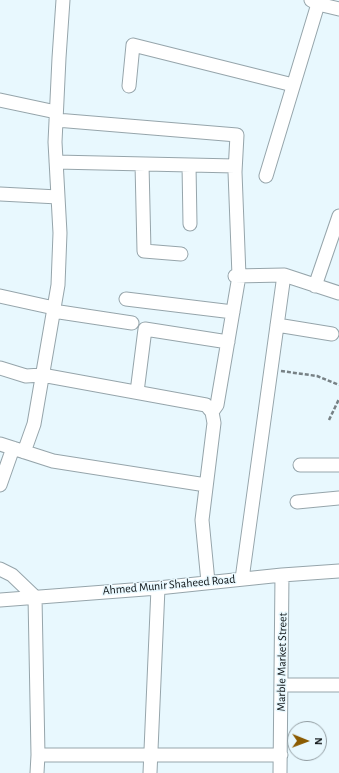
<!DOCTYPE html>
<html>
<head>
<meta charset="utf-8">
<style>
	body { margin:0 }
	#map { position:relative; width:339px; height:773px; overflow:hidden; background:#e8f8fe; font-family:"Alegreya Sans",sans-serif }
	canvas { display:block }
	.north { position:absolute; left:287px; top:721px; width:40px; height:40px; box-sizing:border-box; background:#e8f8fe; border:1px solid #919ca1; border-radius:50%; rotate:91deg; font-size:11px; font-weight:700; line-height:16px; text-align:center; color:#0e1315 }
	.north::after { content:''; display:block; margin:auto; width:14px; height:18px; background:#8b5c02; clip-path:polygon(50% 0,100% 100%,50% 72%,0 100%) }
</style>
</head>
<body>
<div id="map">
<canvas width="339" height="773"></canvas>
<div class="north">N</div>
</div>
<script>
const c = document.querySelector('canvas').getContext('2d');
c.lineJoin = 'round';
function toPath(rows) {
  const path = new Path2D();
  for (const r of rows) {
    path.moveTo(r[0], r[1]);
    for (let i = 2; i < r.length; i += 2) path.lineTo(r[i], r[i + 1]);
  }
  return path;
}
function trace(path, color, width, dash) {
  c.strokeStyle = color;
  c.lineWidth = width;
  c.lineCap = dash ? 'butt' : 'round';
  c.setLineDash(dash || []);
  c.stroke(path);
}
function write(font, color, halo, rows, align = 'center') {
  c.font = font + ' "Alegreya Sans",sans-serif';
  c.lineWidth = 3;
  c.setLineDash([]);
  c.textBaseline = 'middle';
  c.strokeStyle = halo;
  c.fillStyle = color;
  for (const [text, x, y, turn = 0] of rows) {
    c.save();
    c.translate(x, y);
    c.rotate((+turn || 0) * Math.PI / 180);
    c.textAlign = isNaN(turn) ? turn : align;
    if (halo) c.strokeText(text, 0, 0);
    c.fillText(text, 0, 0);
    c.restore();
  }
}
const path = toPath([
	[281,371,317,376,339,385],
	[329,420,339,399]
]);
const minor = toPath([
	[311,0,318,4,339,9],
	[129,86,133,45,293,85],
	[0,100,56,112],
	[56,120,237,135,235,172,239,276,217,405,212,412],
	[56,162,235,166],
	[142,164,144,251,181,254],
	[189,165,190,224],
	[266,176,318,4],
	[0,194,58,197],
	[235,276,284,275,339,293],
	[315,286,339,216],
	[0,296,54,308],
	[126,299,233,312],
	[53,311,132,323],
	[277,325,332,334],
	[0,368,26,376,42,375,206,405,212,412,214,423,202,520,208,582],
	[137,392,145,329,228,342],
	[0,444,53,461,206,485],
	[24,452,34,424,58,285,60,233,55,142,59,58,63,0],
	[300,465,339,465],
	[0,485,13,448],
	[297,502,339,498],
	[0,569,12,575,35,597,38,755,37,773],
	[242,579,284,275],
	[0,600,158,588,282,575,339,571],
	[281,685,339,685],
	[38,755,281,755],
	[150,773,158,588],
	[280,773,282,575]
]);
const streetNames = [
	["Ahmed Munir Shaheed Road",169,585,-5],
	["Marble Market Street",282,662,-89]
];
trace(minor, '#96a5ab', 15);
trace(path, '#778185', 2.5, [4, 2]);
trace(minor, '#fff', 13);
write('12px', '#0e1315', '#e8f8fe', streetNames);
</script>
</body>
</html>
